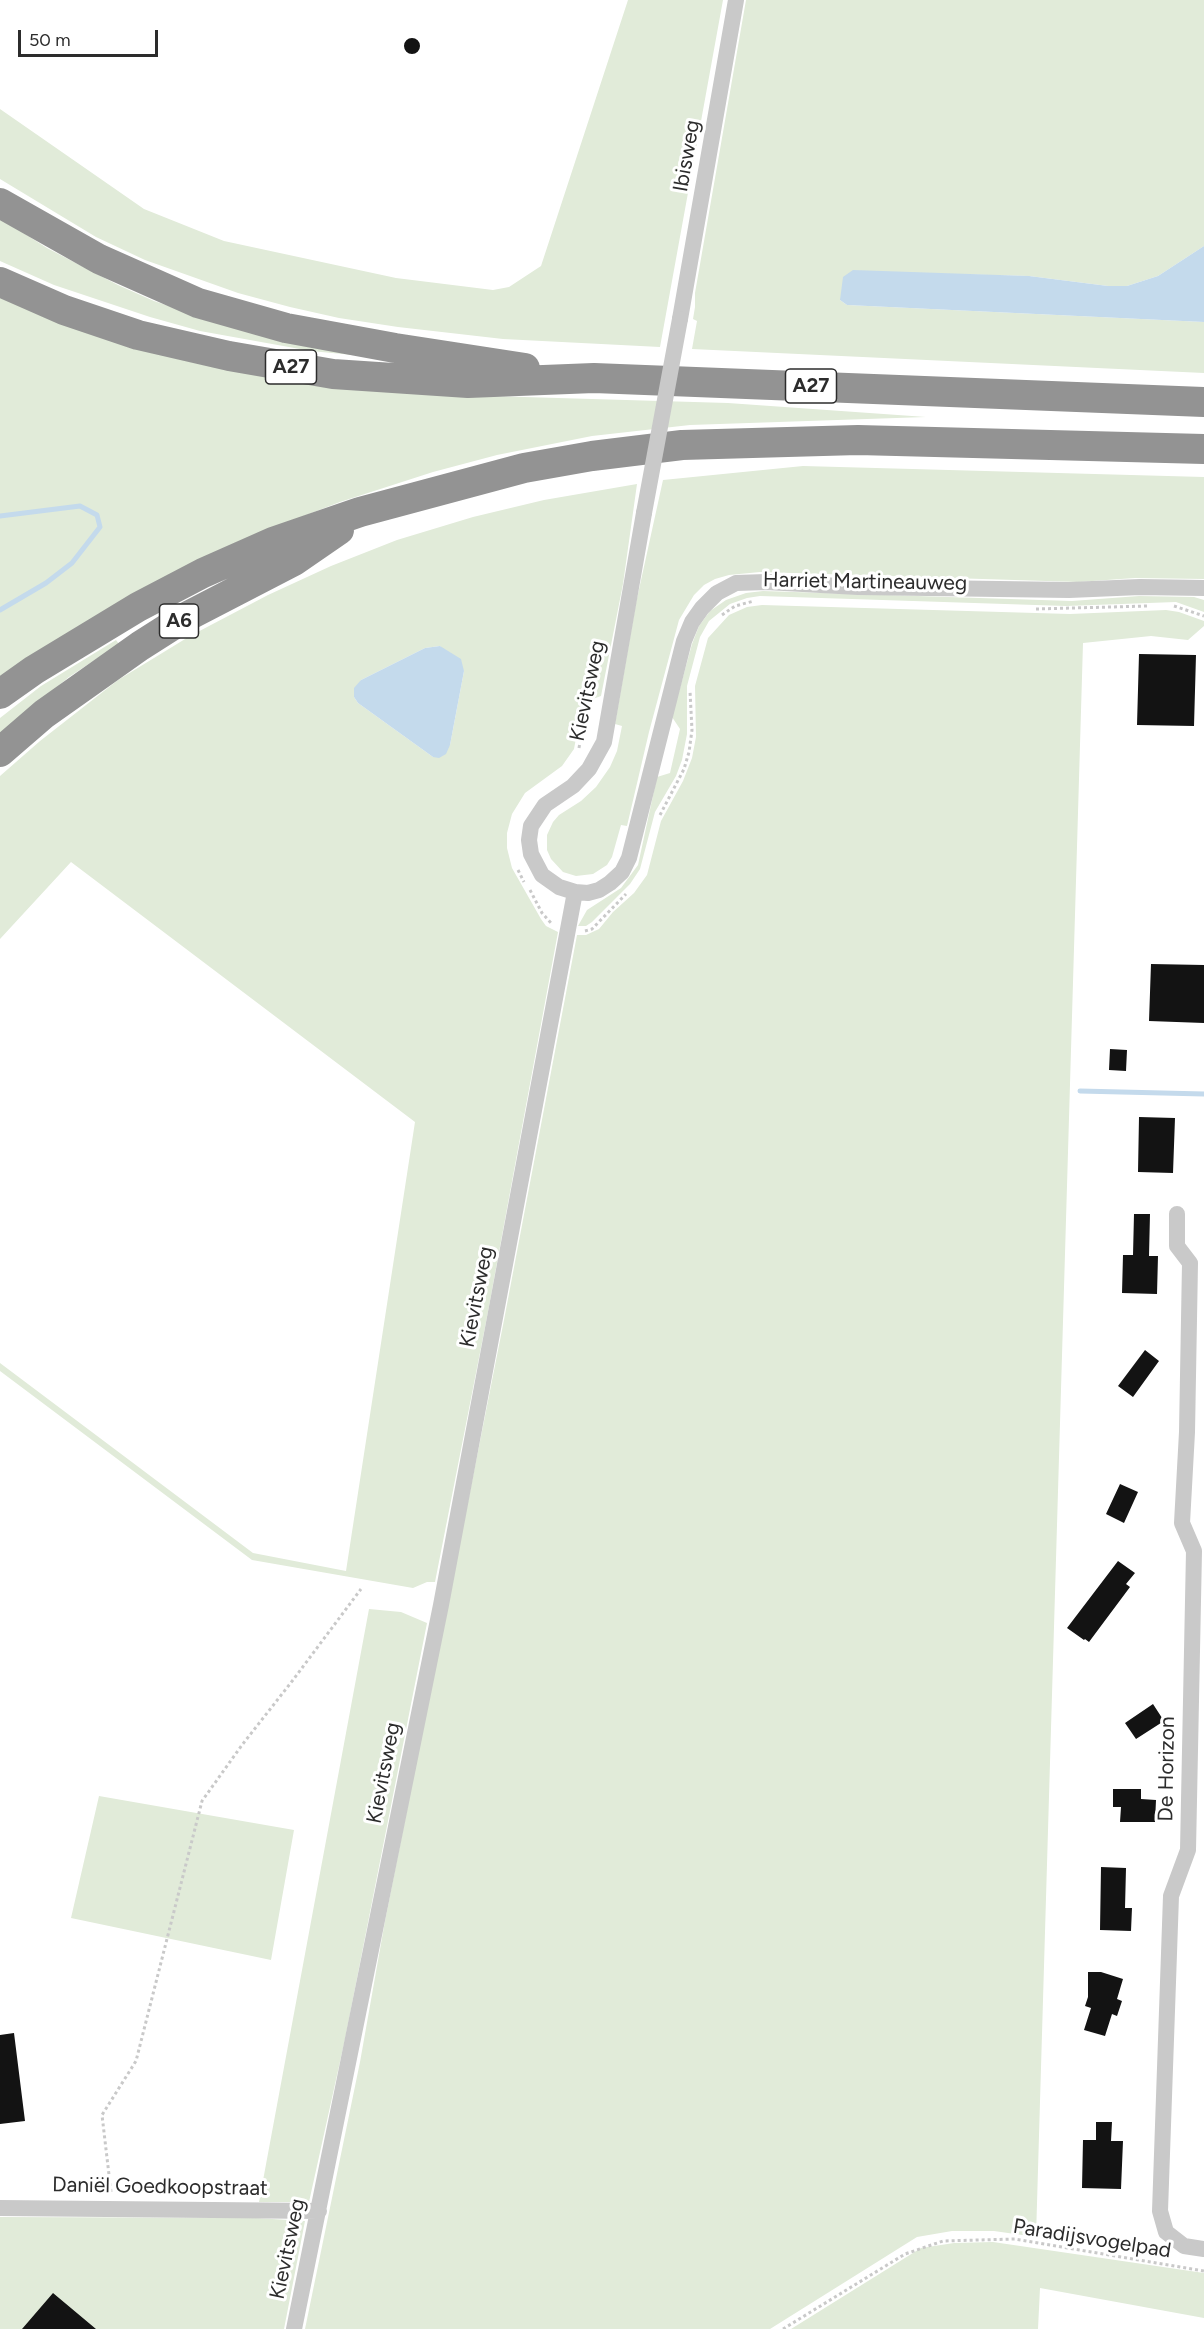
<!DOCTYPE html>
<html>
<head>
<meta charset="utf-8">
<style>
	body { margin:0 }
	#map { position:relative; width:1204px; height:2329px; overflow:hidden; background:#fff; font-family:Figtree,sans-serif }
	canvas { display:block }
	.scale { position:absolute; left:18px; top:30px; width:140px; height:27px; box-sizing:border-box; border:3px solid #2c2c2c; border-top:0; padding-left:8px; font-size:18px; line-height:21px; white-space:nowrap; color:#2c2c2c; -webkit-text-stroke:4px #fff; paint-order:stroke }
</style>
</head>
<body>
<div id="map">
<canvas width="1204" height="2329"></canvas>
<div class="scale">50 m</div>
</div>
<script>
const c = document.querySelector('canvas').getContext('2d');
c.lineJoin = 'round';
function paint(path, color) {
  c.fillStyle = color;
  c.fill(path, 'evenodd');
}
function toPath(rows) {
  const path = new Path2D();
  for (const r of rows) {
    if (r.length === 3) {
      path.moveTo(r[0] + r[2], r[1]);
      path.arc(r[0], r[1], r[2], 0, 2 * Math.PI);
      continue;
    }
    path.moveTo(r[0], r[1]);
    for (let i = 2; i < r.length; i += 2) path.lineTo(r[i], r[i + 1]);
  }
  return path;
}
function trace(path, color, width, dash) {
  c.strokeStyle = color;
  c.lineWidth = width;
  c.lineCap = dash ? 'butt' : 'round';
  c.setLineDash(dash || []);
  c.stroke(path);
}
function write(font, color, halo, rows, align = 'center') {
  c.font = font + ' Figtree,sans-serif';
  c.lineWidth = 6;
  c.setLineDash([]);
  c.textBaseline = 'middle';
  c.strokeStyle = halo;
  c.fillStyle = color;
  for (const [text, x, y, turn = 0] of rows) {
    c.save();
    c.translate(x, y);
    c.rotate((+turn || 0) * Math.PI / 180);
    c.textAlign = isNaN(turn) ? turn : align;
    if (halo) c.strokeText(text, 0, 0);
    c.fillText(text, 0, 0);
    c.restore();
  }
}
const green = toPath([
	[628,0,723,0,660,347,503,339,398,327,339,318,290,307,238,293,145,260,96,237,0,179,0,109,144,209,224,241,396,278,493,290,509,287,541,266],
	[746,0,1204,0,1204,246,1158,276,1127,286,1108,286,1029,276,951,274,840,300,847,305,1204,322,1204,373,692,349,697,321,693,319,695,307,695,293],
	[0,218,47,248,118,285,154,301,229,326,353,355,311,351,200,331,150,317,54,285,0,261],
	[0,297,422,394,728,403,926,417,690,425,592,436,497,455,433,472,340,502,270,529,0,678],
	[803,466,1204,477,1204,579,1135,578,1078,582,760,572,729,575,715,579,704,585,694,595,679,620,649,732,627,826,621,825,612,857,607,865,593,874,576,876,563,872,551,859,547,850,547,835,553,822,559,815,581,801,596,787,610,767,617,751,622,726,615,724,636,603,663,480],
	[637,484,623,584,601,696,590,700,585,705,581,712,574,749,562,766,525,793,512,814,507,833,507,848,512,868,541,919,546,926,558,932,487,1317,435,1582,427,1582,413,1588,252,1560,0,1371,0,1363,253,1553,346,1571,415,1122,71,862,0,939,0,776,40,741,118,680,190,636,268,595,331,566,397,540,473,517,544,500],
	[440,646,464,671,450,745,433,757,358,703,354,697,361,680,425,648],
	[763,591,1072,601,1139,596,1194,597,1204,600,1204,612,1176,602,1066,606,760,596,747,598,730,604,709,621,700,637,687,686,687,734,682,760,676,776,655,812,640,869,630,884,592,922,586,926,578,926,587,910,621,888,638,865,657,777,670,773,680,729,672,717,692,644,699,626,710,611,726,600,746,593],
	[762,605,1070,614,1166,610,1179,612,1204,621,1204,626,1188,640,1151,636,1083,643,1036,2237,994,2231,952,2231,917,2237,770,2329,305,2329,360,2062,385,1921,504,1320,577,935,586,935,599,929,613,912,634,893,647,875,661,821,683,781,692,758,696,737,695,686,708,638,729,615,747,607],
	[116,640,119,644,69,677,0,734,0,718,41,686],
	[369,1609,401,1612,427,1623,345,2039,309,2202,259,2202],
	[99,1796,294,1830,271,1960,71,1918],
	[0,2217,256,2218,305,2221,284,2329,0,2329],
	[993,2242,1204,2273,1204,2318,1040,2288,1038,2329,791,2329,921,2248,954,2243]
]);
const water = toPath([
	[1204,246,1204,322,847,305,840,300,843,277,853,270,1029,276,1108,286,1127,286,1158,276],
	[440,646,461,659,464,671,450,745,446,754,439,758,433,757,358,703,354,697,354,688,361,680,425,648]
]);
const stream = toPath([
	[0,516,80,506,97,515,100,527,72,563,46,583,0,610],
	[1080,1091,1204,1094]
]);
const building = toPath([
	[412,46,8],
	[1139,654,1196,655,1194,726,1137,725],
	[1151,964,1204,965,1204,1023,1149,1021],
	[1110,1049,1127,1050,1126,1071,1109,1070],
	[1139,1117,1175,1118,1173,1173,1138,1172],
	[1134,1214,1150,1214,1149,1256,1158,1256,1157,1294,1122,1293,1123,1255,1133,1255],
	[1145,1350,1159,1361,1133,1397,1118,1386],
	[1120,1484,1138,1492,1124,1523,1106,1514],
	[1118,1561,1135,1573,1126,1584,1130,1587,1089,1642,1085,1639,1084,1640,1067,1628],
	[1153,1704,1164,1721,1136,1739,1125,1723],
	[1113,1789,1141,1789,1141,1799,1156,1800,1155,1822,1120,1822,1121,1807,1113,1807],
	[1101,1867,1126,1868,1125,1908,1132,1908,1131,1931,1100,1930],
	[1088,1972,1101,1972,1123,1979,1117,1999,1122,2001,1117,2016,1112,2014,1105,2036,1084,2030,1091,2008,1085,2006,1088,1997],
	[14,2033,25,2121,0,2124,0,2035],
	[1096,2122,1112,2122,1111,2141,1123,2141,1121,2189,1082,2188,1083,2140,1096,2140],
	[53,2293,96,2329,22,2329]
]);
const path = toPath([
	[1174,606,1204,616],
	[1036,609,1147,606],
	[722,615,735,606,754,601],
	[579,748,585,714,593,704],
	[660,815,684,769,689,752,692,730,690,691],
	[518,870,524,882],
	[530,890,542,913,552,924],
	[585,931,592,929,626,894],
	[111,2192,102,2115,136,2061,202,1801,242,1745,293,1680,361,1589],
	[783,2329,905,2254,943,2241,1015,2239,1204,2271]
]);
const street = toPath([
	[680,319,736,0],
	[644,513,604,742,589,769,573,786,545,805,531,826,529,840,531,854,542,875,559,887,575,892,588,893,599,890,610,883,622,872,629,858,684,641,692,622,702,608,717,593,736,583,766,582,858,587,1069,590,1140,587,1204,588],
	[1177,1214,1177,1246,1190,1263,1187,1432,1182,1523,1194,1551,1188,1850,1171,1896,1160,2211,1166,2232,1184,2246,1204,2249],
	[0,2208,319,2211],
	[294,2329,441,1605,575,892]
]);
const highway = toPath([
	[0,203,99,259,198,303,286,328,395,348,525,368],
	[0,282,64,310,138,335,229,356,333,374,468,383,594,378,1204,402],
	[0,694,34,670,138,607,203,573,273,542,360,512,524,468,592,456,682,445,858,440,1204,449],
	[0,752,44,714,140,646,184,618,294,561,339,530]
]);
const streetBridge = toPath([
	[644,513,680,319]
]);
const shields = [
	[291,367,51],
	[811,386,51],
	[179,621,39]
];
const shieldNames = [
	["A27",291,367],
	["A27",811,386],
	["A6",179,621]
];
const streetNames = [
	["Ibisweg",687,156,-80],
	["Harriet Martineauweg",865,582,1],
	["Kievitsweg",588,691,-78],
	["Kievitsweg",477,1297,-79],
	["De Horizon",1167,1769,-89],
	["Kievitsweg",384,1773,-79],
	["Daniël Goedkoopstraat",160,2187,1],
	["Paradijsvogelpad",1092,2239,9],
	["Kievitsweg",288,2249,-78]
];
paint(green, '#e1ebd9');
paint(water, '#c4daec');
trace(stream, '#c4daec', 5);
paint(building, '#131313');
trace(path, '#c9c9c9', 3, [3, 3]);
trace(street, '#c9c9c9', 16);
trace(highway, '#939393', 30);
trace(streetBridge, '#c9c9c9', 16);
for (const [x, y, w] of shields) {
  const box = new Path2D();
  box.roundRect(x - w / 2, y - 17, w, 34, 4.5);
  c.fillStyle = '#fff';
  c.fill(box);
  trace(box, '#2c2c2c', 1.5);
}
write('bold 20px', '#2c2c2c', null, shieldNames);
write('21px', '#2c2c2c', '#fff', streetNames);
</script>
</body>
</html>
